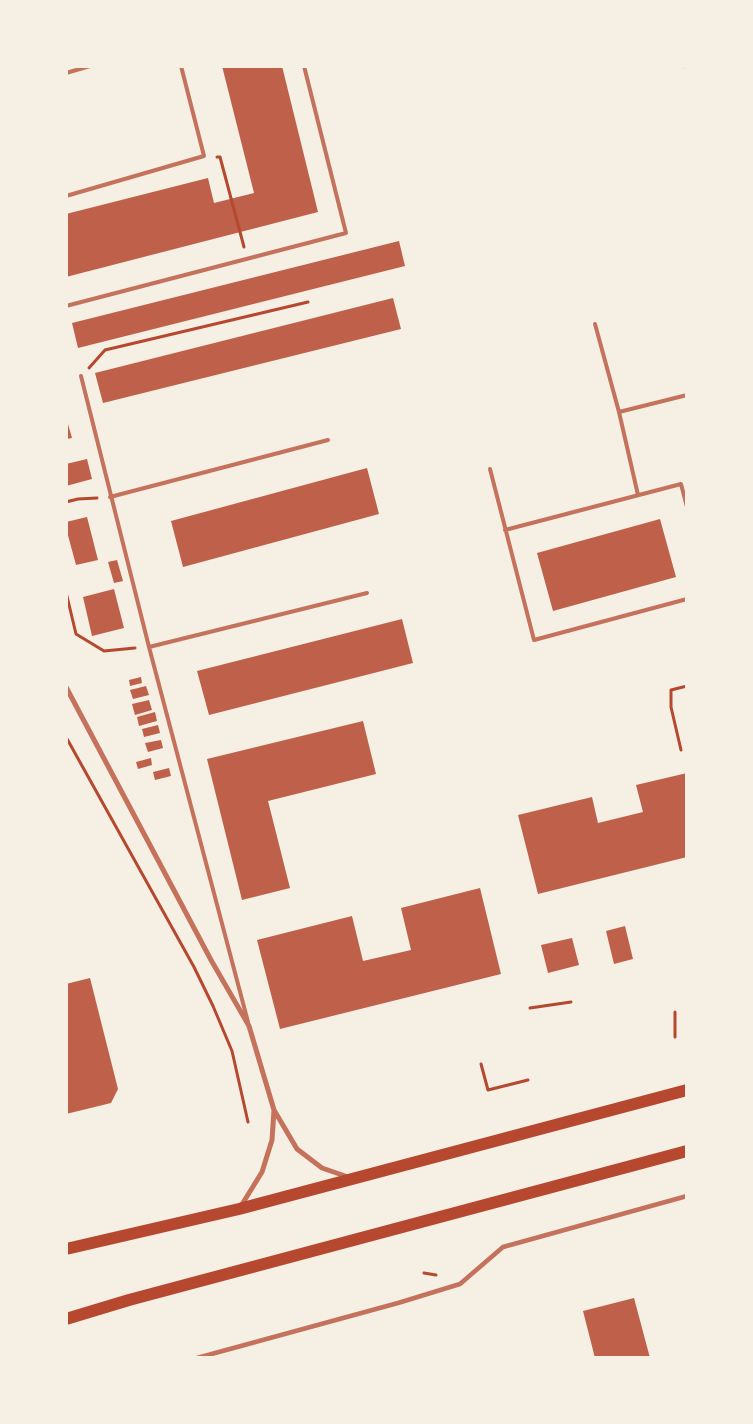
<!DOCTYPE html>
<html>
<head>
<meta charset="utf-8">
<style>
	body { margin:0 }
	#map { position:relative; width:753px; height:1424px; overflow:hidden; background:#f6efe4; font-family:"Open Sans",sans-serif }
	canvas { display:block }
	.frame { position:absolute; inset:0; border:68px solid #f6efe4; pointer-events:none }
</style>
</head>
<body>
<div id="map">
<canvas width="753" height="1424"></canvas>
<div class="frame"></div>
</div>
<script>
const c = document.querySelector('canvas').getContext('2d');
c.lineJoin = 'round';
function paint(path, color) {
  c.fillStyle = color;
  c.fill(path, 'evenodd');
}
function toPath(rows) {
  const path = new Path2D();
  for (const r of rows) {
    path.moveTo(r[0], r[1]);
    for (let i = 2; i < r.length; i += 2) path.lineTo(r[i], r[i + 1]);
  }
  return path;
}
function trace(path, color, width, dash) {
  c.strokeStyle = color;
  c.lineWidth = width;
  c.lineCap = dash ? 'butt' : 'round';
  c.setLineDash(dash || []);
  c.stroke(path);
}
const building = toPath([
	[222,66,282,66,318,212,66,277,66,214,208,178,214,203,254,193],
	[399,241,405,266,78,348,72,323],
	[393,298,401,329,103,403,95,373],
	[66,417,72,438,66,439],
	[87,459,92,479,66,486,66,464],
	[367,468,379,514,183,567,171,521],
	[87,517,98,560,76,565,66,528,66,522],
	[660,519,676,577,553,611,537,553],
	[117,560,123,581,114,583,108,562],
	[114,589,124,628,92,636,83,597],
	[402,619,413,663,209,715,197,671],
	[141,677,142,683,130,686,129,680],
	[146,686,149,695,133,699,130,690],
	[149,700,152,710,135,715,132,704],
	[155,712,157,721,139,726,137,717],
	[363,721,376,774,268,801,290,888,242,900,207,759],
	[158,725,160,733,144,737,142,729],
	[161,740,163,748,148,752,145,743],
	[151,758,152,765,138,769,136,762],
	[169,768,171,776,155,780,153,772],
	[687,773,687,857,538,894,518,815,592,797,598,823,643,812,636,785],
	[480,888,501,974,280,1029,257,940,352,916,363,961,411,950,401,908],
	[625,926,633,959,614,964,606,931],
	[572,938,579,965,548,973,541,945],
	[90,978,118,1089,111,1103,66,1114,66,984],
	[634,1298,650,1358,595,1358,583,1311]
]);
const path = toPath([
	[217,157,220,157,244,247],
	[89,368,105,350,308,302],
	[66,502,78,499,97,498],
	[66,592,76,634,104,651,135,648],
	[66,737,194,967,213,1006,232,1051,248,1122],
	[681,750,671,707,671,690,687,686],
	[530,1008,571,1002],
	[675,1012,675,1037],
	[481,1064,488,1090,528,1080],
	[424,1273,436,1275]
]);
const service = toPath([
	[686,66,687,69],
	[66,73,90,66],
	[66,196,204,156,181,66],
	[66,306,346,233,304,66],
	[595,324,619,412,638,495],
	[81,376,149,647,248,1022],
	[619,412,687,395],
	[490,469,534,640,687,599],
	[110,497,328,440],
	[505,530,681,484,687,507],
	[149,647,367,593]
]);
const pedestrian = toPath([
	[197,1358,398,1303,460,1284,503,1247,687,1196]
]);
const minor = toPath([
	[66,687,211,960,249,1026,274,1110,297,1149,322,1168,348,1177],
	[241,1206,262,1172,272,1140,274,1110]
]);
const primary = toPath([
	[66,1249,239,1209,687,1090],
	[66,1319,129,1300,687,1151]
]);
paint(building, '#bf614a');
trace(path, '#b5482f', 3);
trace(service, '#c5725c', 4);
trace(pedestrian, '#c5725c', 4.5);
trace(minor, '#c5725c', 5);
trace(primary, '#b5482f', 12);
</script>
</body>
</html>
